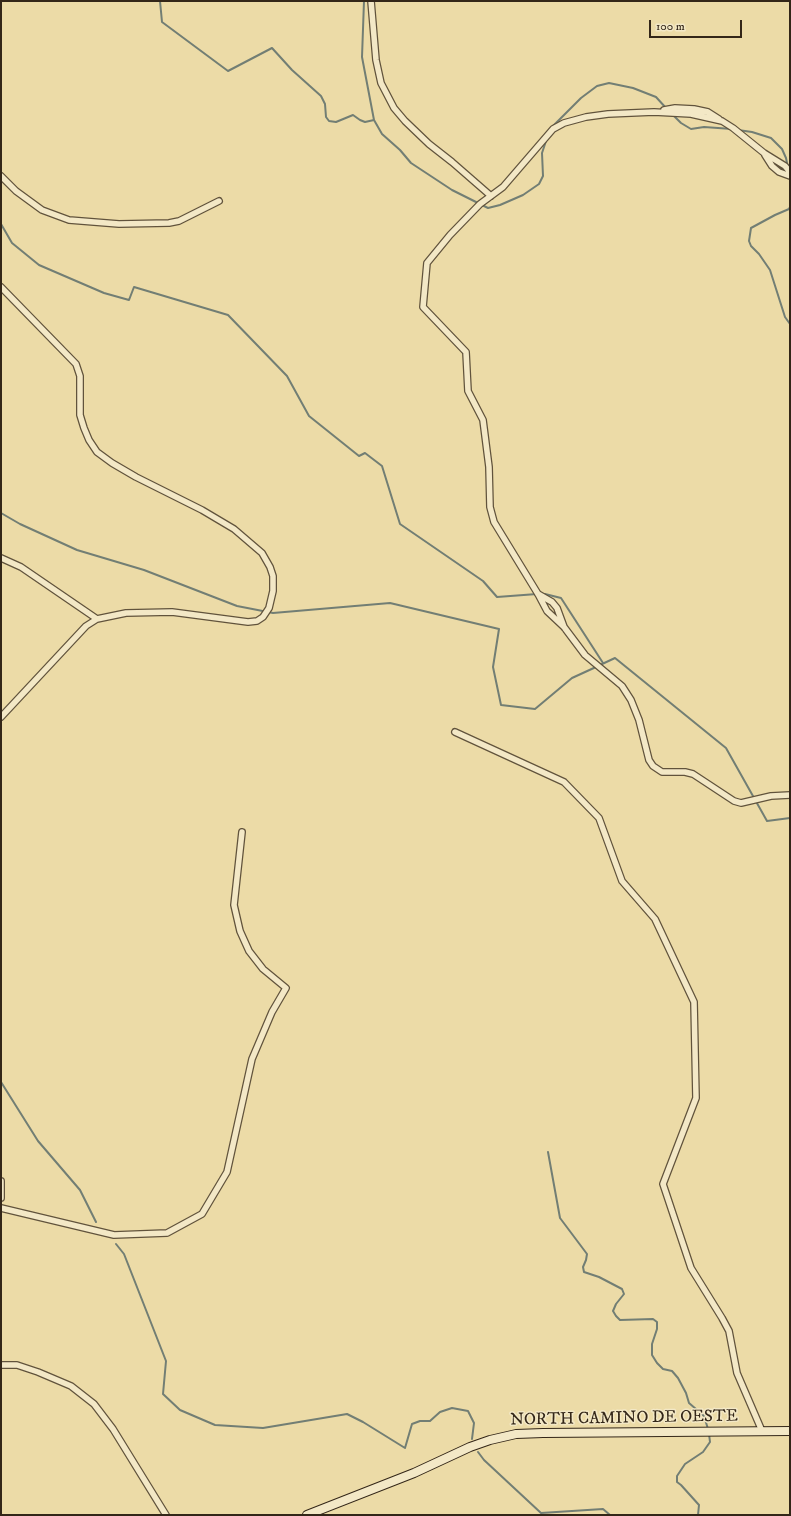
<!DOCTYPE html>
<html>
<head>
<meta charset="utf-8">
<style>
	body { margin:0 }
	#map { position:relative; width:791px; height:1516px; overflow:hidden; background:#ecdba7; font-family:"IM FELL DW Pica",serif }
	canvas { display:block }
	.frame { position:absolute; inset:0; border:2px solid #332618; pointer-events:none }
	.scale { position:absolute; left:649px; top:20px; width:93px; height:18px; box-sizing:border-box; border:2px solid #332618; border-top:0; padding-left:5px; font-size:12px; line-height:14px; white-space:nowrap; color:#332618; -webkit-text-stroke:3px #f3e8c6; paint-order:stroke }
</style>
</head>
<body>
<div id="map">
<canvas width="791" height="1516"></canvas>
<div class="frame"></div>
<div class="scale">100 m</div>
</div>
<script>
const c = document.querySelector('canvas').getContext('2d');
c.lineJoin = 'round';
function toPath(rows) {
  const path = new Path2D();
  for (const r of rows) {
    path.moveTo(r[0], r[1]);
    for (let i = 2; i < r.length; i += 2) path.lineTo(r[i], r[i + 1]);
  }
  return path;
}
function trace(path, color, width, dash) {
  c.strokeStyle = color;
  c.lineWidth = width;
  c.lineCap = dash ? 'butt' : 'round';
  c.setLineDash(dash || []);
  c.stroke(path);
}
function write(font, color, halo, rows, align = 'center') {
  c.font = font + ' "IM FELL DW Pica",serif';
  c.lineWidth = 3;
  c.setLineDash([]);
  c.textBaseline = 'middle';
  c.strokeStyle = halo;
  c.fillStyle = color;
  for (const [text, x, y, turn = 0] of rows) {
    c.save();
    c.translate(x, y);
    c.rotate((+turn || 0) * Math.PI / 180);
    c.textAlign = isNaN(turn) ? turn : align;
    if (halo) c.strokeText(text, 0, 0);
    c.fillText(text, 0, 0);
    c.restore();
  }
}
const stream = toPath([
	[160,1,162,22,228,71,272,48,292,70,321,96,325,104,326,117,329,121,336,122,353,115,360,120,365,122,374,120],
	[364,1,362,57,374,120,382,134,400,150,411,163,452,190,488,208,500,205,523,195,539,184,543,176,542,153,546,141],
	[673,115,681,123,691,129,704,127,732,129],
	[553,126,581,98,597,86,609,83,633,88,656,97,666,108],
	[738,130,752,132,771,138,782,149,786,158,788,168],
	[790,207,789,209,775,215,751,228,749,241,751,246,759,254,770,270,785,317,790,324],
	[1,224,12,243,39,265,104,293,129,300,134,287,228,315,287,376,309,416,359,456,365,453,382,466,400,524,483,581,497,597,537,594],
	[1,513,20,524,77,550,144,570,237,606,273,613,390,603,499,629,493,667,501,705,535,709,572,678,596,667],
	[541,594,545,594,561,598,603,663],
	[600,665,615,658,726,748,767,821,790,818],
	[1,1082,38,1141,80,1190,96,1222],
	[548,1152,560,1218,587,1254,586,1260,583,1267,584,1272,599,1277,622,1289,624,1294,616,1304,613,1311,616,1316,620,1320,653,1319,657,1322,657,1329,652,1344,652,1355,657,1363,663,1369,672,1371,678,1378,686,1393,689,1403,704,1416,708,1429],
	[116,1244,124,1254,166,1361,163,1394,180,1410,215,1425,263,1428,347,1414,363,1422,405,1448,412,1424,420,1421,430,1421,440,1412,452,1408,468,1411,474,1423,472,1439],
	[478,1452,484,1460,541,1513,603,1509,610,1515],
	[698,1515,699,1505,681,1485,677,1482,677,1476,685,1464,703,1452,710,1442,709,1434]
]);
const street = toPath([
	[371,1,376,60,381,83,394,108,405,121,429,144,452,162,491,196],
	[664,110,675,108,694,109,708,112,719,119],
	[765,155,772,166,779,172,790,176],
	[790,172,785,166,764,153,733,128,722,121,691,114,654,112,608,114,586,117,564,123,553,129,503,187,480,204,450,235,427,263,423,307,466,352,468,391,483,420,489,467,490,507,494,522,538,594,547,611,564,627,585,655,622,686,631,700,639,720,649,760,653,766,662,772,685,772,693,774,734,801,741,803,771,796,790,795],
	[1,176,16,191,42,210,69,220,119,224,169,223,179,221,219,201],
	[1,287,76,364,80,376,80,415,84,428,89,440,97,452,112,463,136,477,202,510,234,529,262,553,270,567,273,576,273,591,269,608,263,617,257,621,248,622,172,612,126,613,97,619,86,626,1,717],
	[1,558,21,567,97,619],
	[538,594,552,602,557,608,564,627],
	[455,732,564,782,599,818,622,881,655,919,694,1002,696,1098,663,1184,691,1268,722,1318,729,1331,737,1373,762,1431],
	[1,1181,1,1198],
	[1,1208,114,1235,167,1233,202,1214,227,1172,252,1059,272,1012,286,988,263,969,249,951,240,931,234,905,242,832],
	[1,1365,17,1365,38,1372,71,1386,94,1404,113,1429,166,1515]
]);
const secondary = toPath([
	[307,1515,414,1473,470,1447,490,1440,516,1434,543,1433,790,1431]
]);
const streetNames = [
	["NORTH CAMINO DE OESTE",624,1419,-1]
];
trace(stream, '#727e74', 2);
trace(street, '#61533c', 8);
trace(secondary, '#332618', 10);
trace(street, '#f3e8c6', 5.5);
trace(secondary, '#f3e8c6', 8);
write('17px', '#332618', '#f3e8c6', streetNames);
</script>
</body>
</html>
